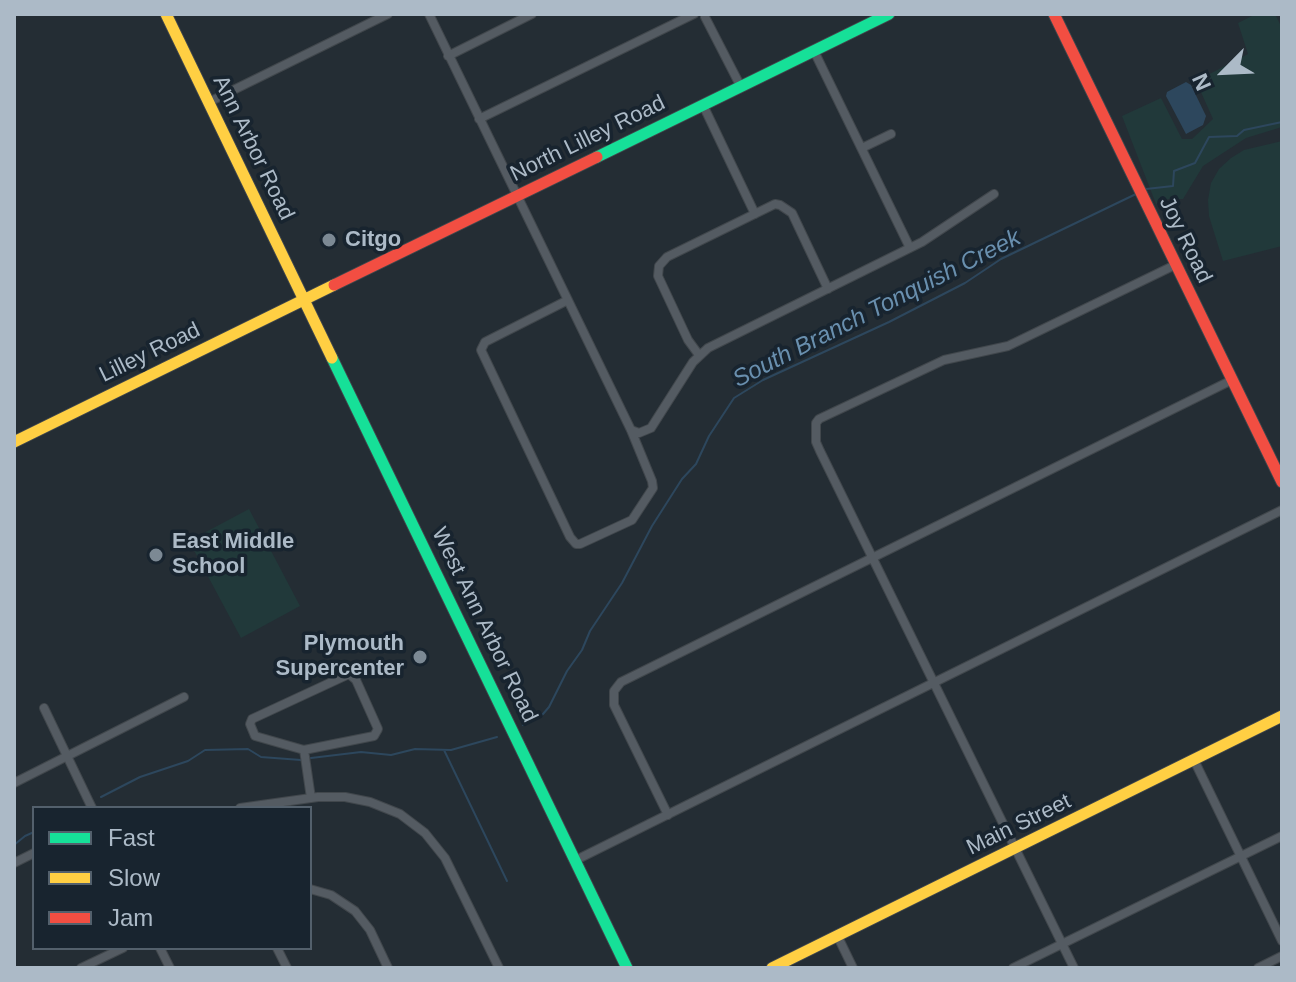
<!DOCTYPE html>
<html>
<head>
<meta charset="utf-8">
<style>
	body { margin:0 }
	#map { position:relative; width:1296px; height:982px; overflow:hidden; background:#242d34; font-family:Arial,sans-serif }
	canvas { display:block }
	.frame { position:absolute; inset:0; border:16px solid #acbac7; pointer-events:none }
	.legend { position:absolute; left:32px; top:806px; width:280px; height:144px; box-sizing:border-box; background:#18242f; border:2px solid #53606c; margin:0; padding:10px 14px; list-style:none; font-size:24px; color:#acbac7 }
	.legend li { display:flex; align-items:center; gap:16px; height:40px }
	.legend b { width:40px; border:2px solid #53606c }
	.north { position:absolute; left:1184px; top:32px; width:80px; height:80px; -webkit-text-stroke:6px #18242f; paint-order:stroke; rotate:246deg; font-size:22px; font-weight:700; line-height:32px; text-align:center; color:#acbac7 }
	.north::after { content:''; display:block; margin:auto; width:28px; height:36px; background:#acbac7; clip-path:polygon(50% 0,100% 100%,50% 72%,0 100%) }
</style>
</head>
<body>
<div id="map">
<canvas width="1296" height="982"></canvas>
<div class="frame"></div>
<ul class="legend">
<li><b style="height:10px;background:#16e098"></b>Fast</li>
<li><b style="height:10px;background:#ffcf43"></b>Slow</li>
<li><b style="height:10px;background:#f24e42"></b>Jam</li>
</ul>
<div class="north">N</div>
</div>
<script>
const c = document.querySelector('canvas').getContext('2d');
c.lineJoin = 'round';
function paint(path, color) {
  c.fillStyle = color;
  c.fill(path, 'evenodd');
}
function toPath(rows) {
  const path = new Path2D();
  for (const r of rows) {
    path.moveTo(r[0], r[1]);
    for (let i = 2; i < r.length; i += 2) path.lineTo(r[i], r[i + 1]);
  }
  return path;
}
function trace(path, color, width, dash) {
  c.strokeStyle = color;
  c.lineWidth = width;
  c.lineCap = dash ? 'butt' : 'round';
  c.setLineDash(dash || []);
  c.stroke(path);
}
function write(font, color, halo, rows, align = 'center') {
  c.font = font + ' Arial,sans-serif';
  c.lineWidth = 7;
  c.setLineDash([]);
  c.textBaseline = 'middle';
  c.strokeStyle = halo;
  c.fillStyle = color;
  for (const [text, x, y, turn = 0] of rows) {
    c.save();
    c.translate(x, y);
    c.rotate((+turn || 0) * Math.PI / 180);
    c.textAlign = isNaN(turn) ? turn : align;
    if (halo) c.strokeText(text, 0, 0);
    c.fillText(text, 0, 0);
    c.restore();
  }
}
const green = toPath([
	[1256,14,1275,14,1282,28,1282,127,1246,138,1203,166,1183,199,1169,199,1156,204,1122,116,1161,98,1182,139,1192,139,1213,119,1196,81,1248,54,1238,23],
	[1282,141,1282,246,1223,261,1209,216,1208,200,1211,183,1219,169,1231,158,1244,150],
	[249,509,300,606,241,638,189,541]
]);
const water = toPath([
	[1186,82,1191,85,1206,116,1203,125,1186,134,1166,96,1167,92]
]);
const stream = toPath([
	[1146,189,1173,186,1174,171,1195,163,1209,137,1237,136,1244,130,1282,122],
	[523,725,543,714,549,707,567,671,582,650,590,631,622,583,652,526,682,479,696,464,709,436,734,398,763,380,889,322,965,283,1001,259,1136,194],
	[444,750,507,881],
	[311,758,361,752,391,755,415,749,451,750,497,737],
	[101,797,140,777,188,761,205,750,248,749,261,757,301,760],
	[14,845,25,836,34,832]
]);
const street = toPath([
	[429,14,631,430,652,481,653,488,632,520,580,544,576,544,570,537,481,350,485,342,568,300],
	[705,17,741,87],
	[814,51,910,248],
	[448,56,532,14],
	[209,102,388,14],
	[703,105,755,214],
	[479,119,694,14],
	[862,148,891,134],
	[699,355,688,340,658,276,659,266,667,257,775,204,780,205,792,213,828,289],
	[631,430,639,433,651,428,693,362,708,348,922,242,994,194],
	[349,674,356,680,378,729,374,736,304,750,255,736,250,724,252,719,349,674],
	[44,708,92,808],
	[304,750,311,798],
	[1194,760,1282,941],
	[14,783,184,697],
	[240,808,318,797,345,797,370,802,400,814,425,833,445,858,499,968],
	[668,815,614,705,614,691,621,682,1232,380],
	[576,860,1282,510],
	[14,863,34,853],
	[310,889,331,895,355,911,370,930,388,968],
	[838,937,853,968],
	[160,948,170,968],
	[277,948,287,968],
	[81,968,123,948],
	[1013,968,1282,836],
	[1074,968,820,451,816,442,816,423,819,419,944,360,1008,346,1175,265],
	[1258,968,1282,956]
]);
const fast = toPath([
	[597,157,889,14],
	[332,358,627,968]
]);
const slow = toPath([
	[166,14,332,358],
	[14,442,334,285],
	[772,968,1282,716]
]);
const jam = toPath([
	[1054,14,1282,482],
	[334,285,597,157]
]);
const markers = [
	[329,240,8,"#7c8994"],
	[156,555,8,"#7c8994"],
	[420,657,8,"#7c8994"]
];
const streetNames = [
	["North Lilley Road",588,139,-26],
	["Ann Arbor Road",253,148,64],
	["Joy Road",1185,240,64],
	["Lilley Road",150,353,-26],
	["West Ann Arbor Road",484,625,64],
	["Main Street",1019,825,-26]
];
const poiNames = [
	["Citgo",345,240],
	["East Middle",172,542],
	["School",172,567],
	["Plymouth",404,644,"right"],
	["Supercenter",404,669,"right"]
];
const waterNames = [
	["South Branch Tonquish Creek",877,309,-27]
];
paint(green, '#21393a');
paint(water, '#2d475d');
trace(stream, '#2d475d', 2);
trace(street, '#41474c', 10);
trace(fast, '#41474c', 13);
trace(slow, '#41474c', 13);
trace(jam, '#41474c', 13);
trace(street, '#545b62', 8);
trace(fast, '#16e098', 11);
trace(slow, '#ffcf43', 11);
trace(jam, '#f24e42', 11);
for (const [x, y, r, color] of markers) {
  const dot = new Path2D();
  dot.arc(x, y, r, 0, 2 * Math.PI);
  c.fillStyle = color;
  c.fill(dot);
  trace(dot, '#18242f', 3);
}
write('22px', '#acbac7', '#18242f', streetNames);
write('bold 22px', '#acbac7', '#18242f', poiNames, 'left');
write('italic 24px', '#698fae', '#18242f', waterNames);
</script>
</body>
</html>
